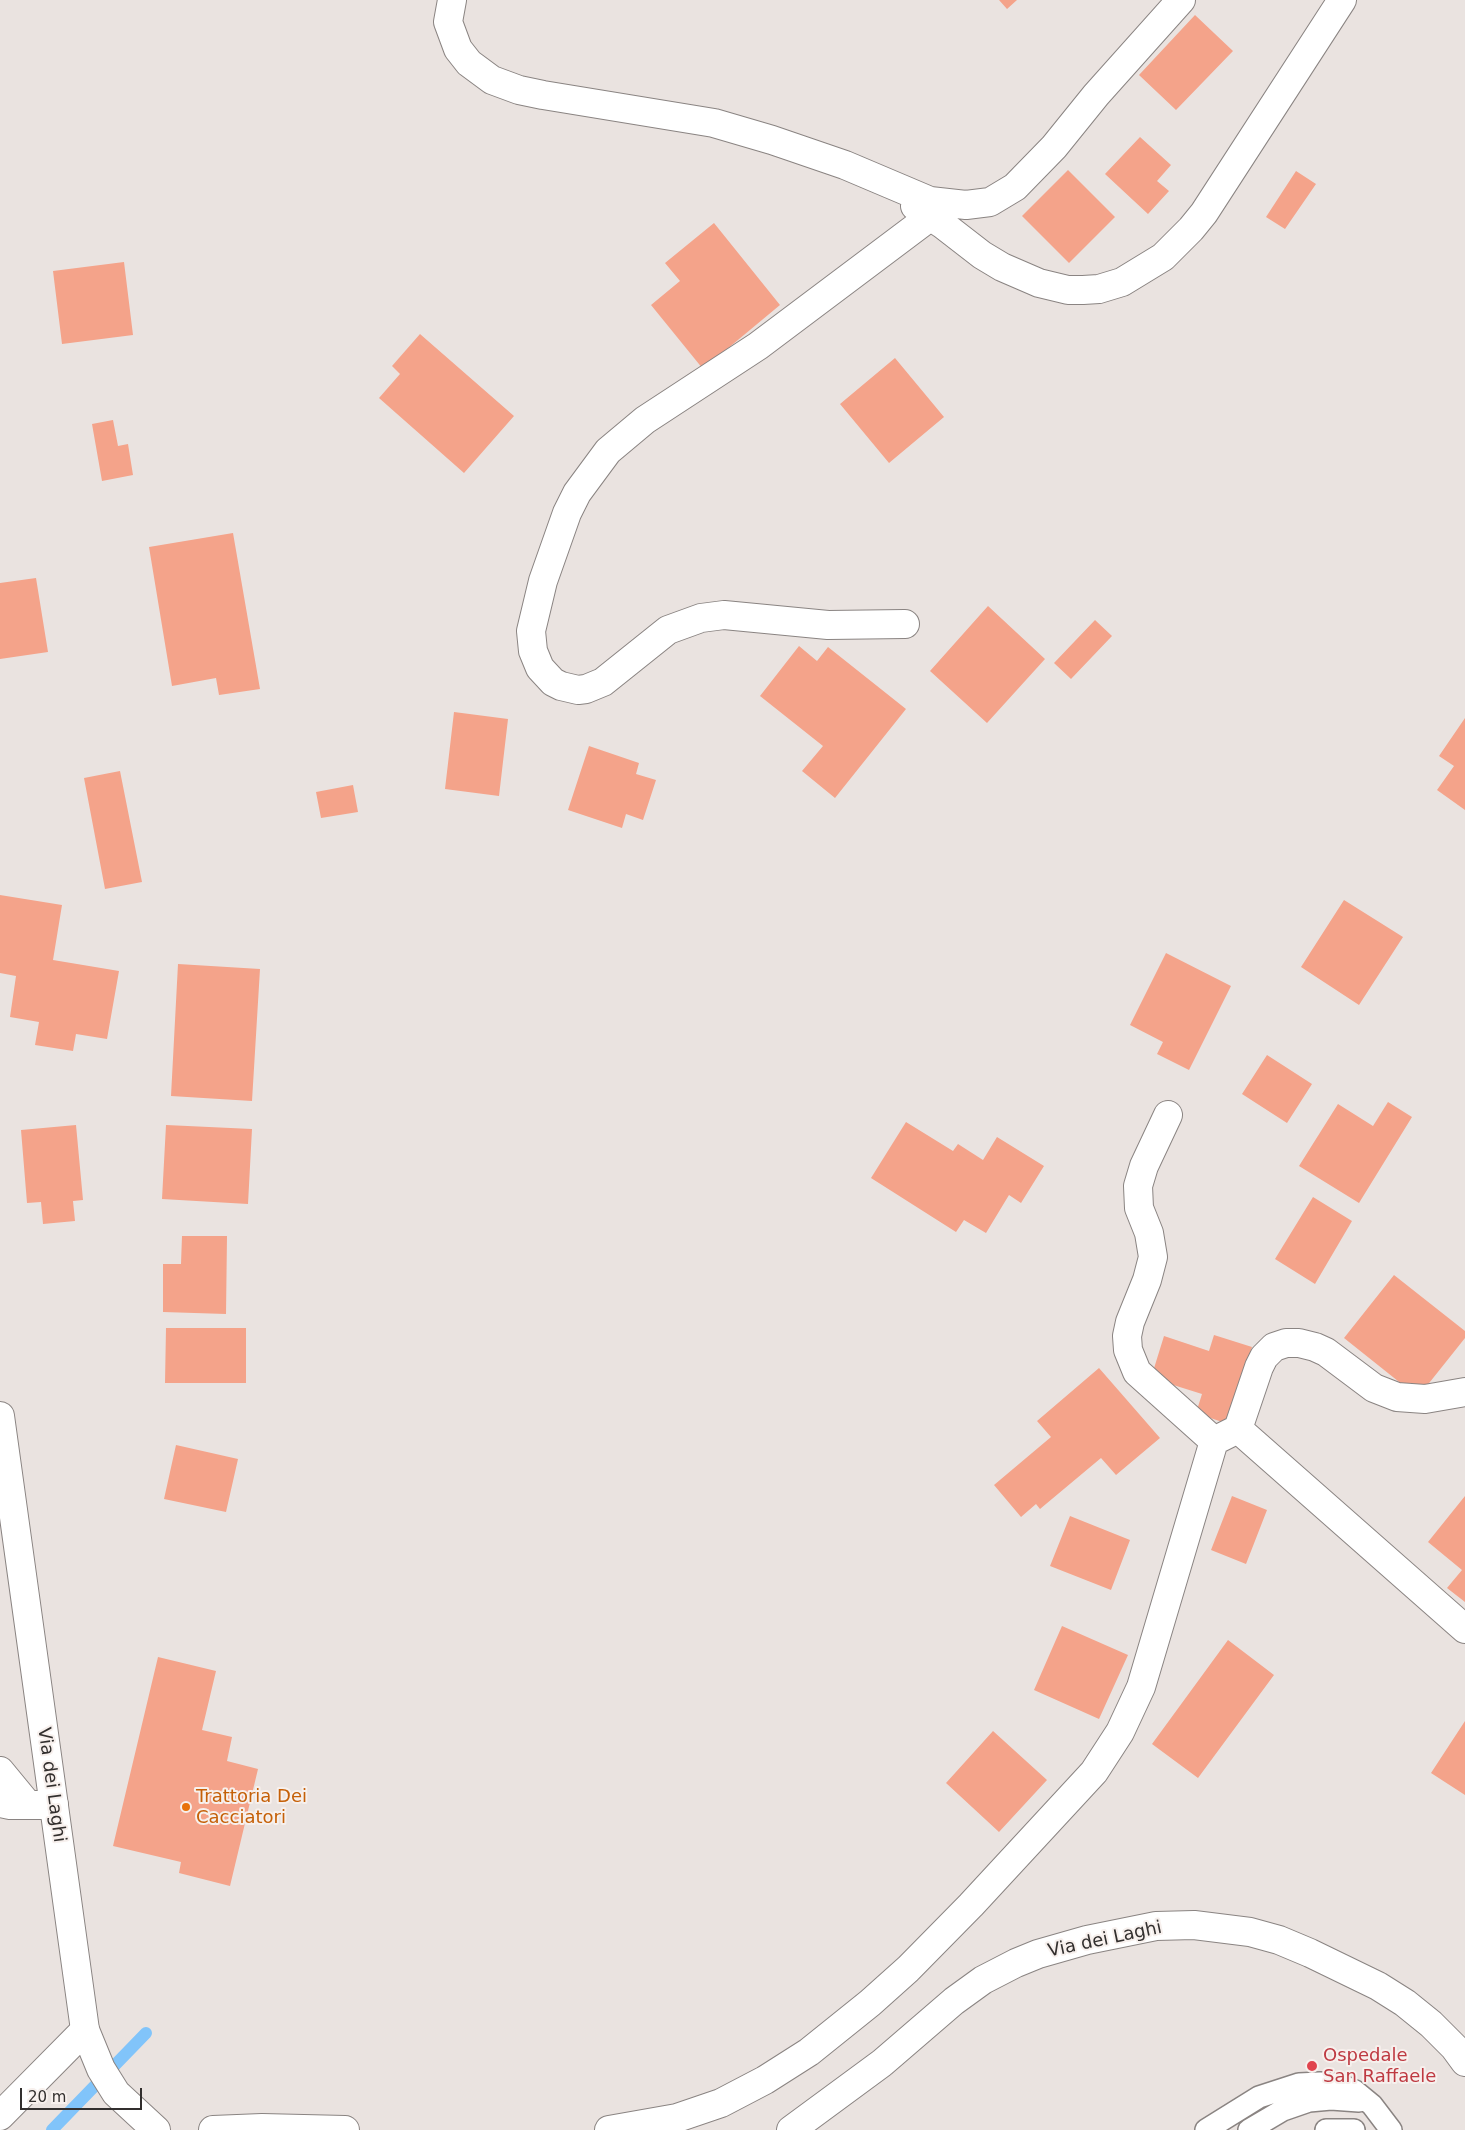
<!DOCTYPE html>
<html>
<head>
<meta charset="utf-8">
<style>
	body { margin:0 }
	#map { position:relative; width:1465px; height:2130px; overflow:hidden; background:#eae3e0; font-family:"DejaVu Sans",sans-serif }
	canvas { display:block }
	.scale { position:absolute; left:20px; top:2088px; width:122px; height:22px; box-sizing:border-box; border:2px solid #322f2e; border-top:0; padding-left:6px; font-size:15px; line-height:18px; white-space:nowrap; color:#322f2e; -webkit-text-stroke:4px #f7f0ed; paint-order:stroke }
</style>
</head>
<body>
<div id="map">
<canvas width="1465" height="2130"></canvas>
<div class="scale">20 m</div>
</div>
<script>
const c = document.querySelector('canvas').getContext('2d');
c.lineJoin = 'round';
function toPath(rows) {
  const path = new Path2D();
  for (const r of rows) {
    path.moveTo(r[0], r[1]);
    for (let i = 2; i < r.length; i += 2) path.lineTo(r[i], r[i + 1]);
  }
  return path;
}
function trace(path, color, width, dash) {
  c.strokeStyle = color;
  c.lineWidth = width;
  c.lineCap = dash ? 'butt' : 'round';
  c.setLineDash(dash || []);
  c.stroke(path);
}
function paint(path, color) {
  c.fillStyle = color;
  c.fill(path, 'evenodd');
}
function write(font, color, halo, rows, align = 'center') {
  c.font = font + ' "DejaVu Sans",sans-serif';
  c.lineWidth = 4;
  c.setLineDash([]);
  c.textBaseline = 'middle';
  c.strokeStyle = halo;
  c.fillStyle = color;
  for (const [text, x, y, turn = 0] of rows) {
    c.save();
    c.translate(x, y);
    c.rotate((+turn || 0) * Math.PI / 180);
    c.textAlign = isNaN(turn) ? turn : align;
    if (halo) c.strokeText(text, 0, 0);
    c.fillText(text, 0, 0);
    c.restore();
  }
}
const stream = toPath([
	[52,2130,146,2033]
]);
const building = toPath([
	[999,0,1017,0,1007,9],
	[1195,15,1233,51,1176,110,1139,75],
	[1140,137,1171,165,1157,181,1169,191,1148,214,1105,174],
	[1068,170,1115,217,1069,263,1022,216],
	[1296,171,1316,184,1285,229,1266,217],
	[714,223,780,305,703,369,651,305,680,281,665,263],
	[124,262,133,335,62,344,53,271],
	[420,334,514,416,464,473,379,398,400,374,392,366],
	[895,358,944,417,889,463,840,404],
	[113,420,118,446,128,444,133,475,102,481,92,424],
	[233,533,260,689,219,695,216,678,172,686,149,547],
	[36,578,48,652,0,659,0,583],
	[988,606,1045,659,987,723,930,671],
	[1095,620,1112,636,1071,679,1054,663],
	[799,646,817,661,828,647,906,709,835,798,802,771,823,746,760,696],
	[454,712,508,719,499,796,445,789],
	[1465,718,1465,810,1437,790,1454,766,1439,756],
	[589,746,639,763,636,774,656,780,643,820,626,814,622,828,568,810],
	[120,771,142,882,105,889,84,778],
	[353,785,358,812,321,818,316,792],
	[0,895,62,905,53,960,119,971,107,1039,76,1034,73,1051,35,1045,39,1022,10,1017,16,976,0,973],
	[1344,900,1403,937,1359,1005,1301,967],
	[1166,953,1231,986,1189,1070,1157,1054,1163,1042,1130,1025],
	[178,964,260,969,252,1101,171,1096],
	[1267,1055,1312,1084,1287,1123,1242,1094],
	[1388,1102,1412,1117,1359,1203,1299,1166,1338,1104,1373,1126],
	[906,1122,953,1151,958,1144,983,1160,997,1137,1044,1166,1021,1203,1009,1195,986,1233,964,1220,956,1232,871,1178],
	[76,1125,83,1200,73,1201,75,1221,43,1224,41,1202,27,1203,21,1130],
	[166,1125,252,1129,248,1204,162,1199],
	[1313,1197,1352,1221,1315,1284,1275,1259],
	[182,1236,227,1236,226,1314,163,1312,163,1264,181,1264],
	[1394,1275,1465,1331,1465,1338,1418,1397,1344,1338],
	[166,1328,246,1328,246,1383,165,1383],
	[1214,1335,1252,1347,1228,1424,1196,1413,1202,1394,1151,1378,1164,1336,1209,1351],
	[1099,1368,1160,1438,1116,1475,1101,1458,1040,1509,1036,1504,1021,1517,994,1485,1051,1437,1037,1421],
	[176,1445,238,1459,226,1512,164,1499],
	[1232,1496,1267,1510,1246,1564,1211,1550],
	[1465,1496,1465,1602,1447,1588,1462,1570,1428,1542],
	[1070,1516,1130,1540,1111,1590,1050,1566],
	[1062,1626,1128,1655,1099,1719,1034,1690],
	[1228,1640,1274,1675,1198,1778,1152,1744],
	[158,1657,216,1671,202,1730,232,1737,227,1761,258,1769,230,1886,179,1873,181,1862,113,1846],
	[1465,1721,1465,1795,1431,1773],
	[993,1731,1047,1780,999,1832,946,1783]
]);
const service = toPath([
	[1206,2130,1259,2097,1299,2084,1320,2083,1338,2084,1355,2091,1372,2105,1391,2130],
	[1249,2130,1283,2110,1309,2101,1331,2099,1359,2101],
	[1326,2130,1354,2130]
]);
const minor = toPath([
	[452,0,448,22,458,49,469,63,492,80,519,90,543,95,714,123,772,140,845,165,930,201,966,205,990,202,1015,187,1054,147,1096,95,1181,0],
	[915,206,942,224,982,255,1002,267,1039,283,1068,290,1083,290,1099,289,1122,282,1163,257,1191,229,1204,213,1342,0],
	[905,624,828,625,724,615,701,618,668,630,603,682,586,689,578,690,561,686,553,682,540,668,533,651,531,631,543,581,567,513,577,493,608,451,645,420,758,346,931,216],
	[1168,1115,1144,1166,1138,1186,1139,1208,1149,1233,1153,1257,1147,1280,1130,1322,1127,1336,1128,1350,1137,1372,1214,1441],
	[1238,1429,1465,1629],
	[0,1771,28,1805],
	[0,1803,10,1805,54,1805],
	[0,2116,85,2030],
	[213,2130,262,2128,345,2130],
	[609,2130,677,2118,721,2103,765,2080,809,2052,870,2003,908,1969,971,1905,1094,1772,1120,1732,1141,1687,1214,1441,1238,1429,1259,1367,1264,1357,1274,1347,1286,1343,1299,1343,1315,1347,1326,1352,1374,1388,1397,1397,1425,1399,1465,1392]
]);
const secondary = toPath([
	[0,1416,85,2030,101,2069,116,2093,156,2130],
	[791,2130,882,2063,954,2001,983,1980,1016,1963,1038,1954,1087,1940,1156,1926,1194,1925,1250,1932,1279,1940,1310,1953,1378,1986,1405,2003,1431,2024,1454,2047,1465,2062]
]);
const markers = [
	[186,1807,5,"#e8710a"],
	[1312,2066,6,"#e0444e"]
];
const streetNames = [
	["Via dei Laghi",51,1785,82],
	["Via dei Laghi",1105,1940,-12]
];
const foodNames = [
	["Trattoria Dei",196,1797],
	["Cacciatori",196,1818]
];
const healthNames = [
	["Ospedale",1323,2056],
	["San Raffaele",1323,2077]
];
trace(stream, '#81c4fa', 12);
paint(building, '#f4a38a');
trace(service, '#8a8482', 24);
trace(minor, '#8a8482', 30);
trace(secondary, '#8a8482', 30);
trace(service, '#fff', 21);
trace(minor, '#fff', 28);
trace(secondary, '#fff', 28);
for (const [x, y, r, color] of markers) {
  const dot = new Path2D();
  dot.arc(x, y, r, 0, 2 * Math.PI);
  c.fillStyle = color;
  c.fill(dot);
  trace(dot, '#f7f0ed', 2);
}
write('18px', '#322f2e', '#f7f0ed', streetNames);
write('18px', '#c56008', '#f7f0ed', foodNames, 'left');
write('18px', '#be3a42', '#f7f0ed', healthNames, 'left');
</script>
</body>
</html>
